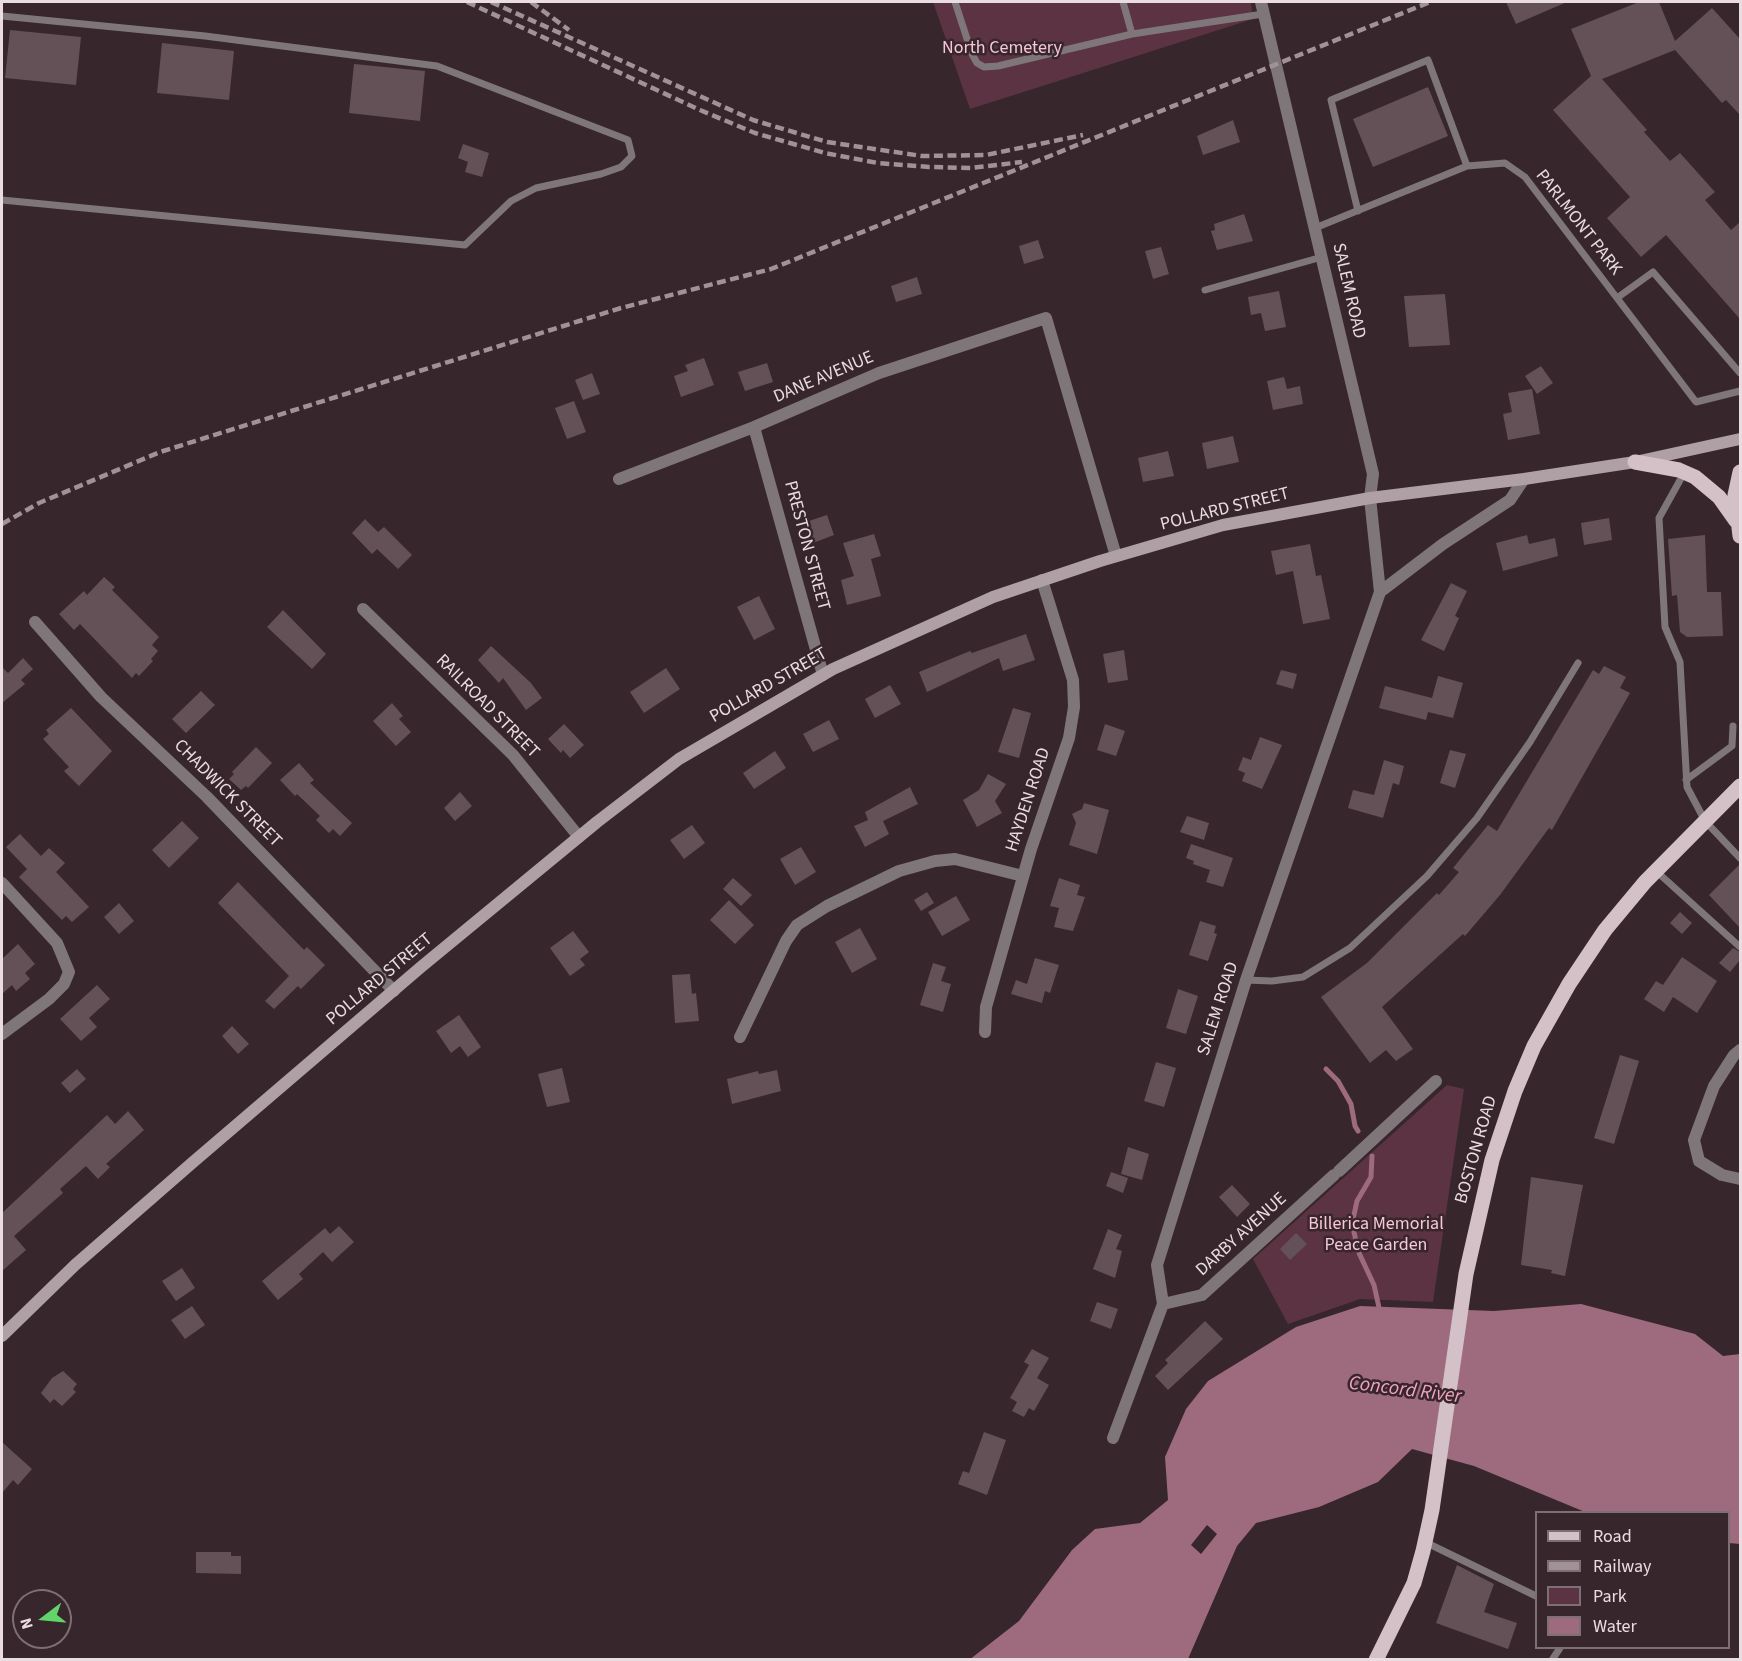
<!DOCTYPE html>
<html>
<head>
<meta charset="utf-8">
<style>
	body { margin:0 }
	#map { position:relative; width:1742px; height:1661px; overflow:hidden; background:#37262c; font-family:"Source Sans 3",sans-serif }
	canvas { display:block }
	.frame { position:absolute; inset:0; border:3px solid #e9dde1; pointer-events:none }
	.legend { position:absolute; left:1535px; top:1511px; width:195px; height:138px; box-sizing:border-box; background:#37262c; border:2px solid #7e6f74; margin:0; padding:8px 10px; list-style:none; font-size:18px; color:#e9dde1 }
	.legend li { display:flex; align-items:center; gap:12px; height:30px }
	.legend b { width:30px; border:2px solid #7e6f74 }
	.north { position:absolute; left:12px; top:1589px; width:60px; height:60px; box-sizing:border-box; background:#37262c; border:2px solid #7e6f74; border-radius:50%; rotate:254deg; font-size:16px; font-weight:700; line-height:24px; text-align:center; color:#e9dde1 }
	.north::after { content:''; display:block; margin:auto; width:21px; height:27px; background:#61d46a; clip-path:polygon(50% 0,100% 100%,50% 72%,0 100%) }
</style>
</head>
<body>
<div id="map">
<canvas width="1742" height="1661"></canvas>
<div class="frame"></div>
<ul class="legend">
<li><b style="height:8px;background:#d3c1c7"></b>Road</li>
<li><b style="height:8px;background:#a09297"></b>Railway</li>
<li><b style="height:16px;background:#5c3343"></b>Park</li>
<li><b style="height:16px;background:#9e6a7e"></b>Water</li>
</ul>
<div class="north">N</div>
</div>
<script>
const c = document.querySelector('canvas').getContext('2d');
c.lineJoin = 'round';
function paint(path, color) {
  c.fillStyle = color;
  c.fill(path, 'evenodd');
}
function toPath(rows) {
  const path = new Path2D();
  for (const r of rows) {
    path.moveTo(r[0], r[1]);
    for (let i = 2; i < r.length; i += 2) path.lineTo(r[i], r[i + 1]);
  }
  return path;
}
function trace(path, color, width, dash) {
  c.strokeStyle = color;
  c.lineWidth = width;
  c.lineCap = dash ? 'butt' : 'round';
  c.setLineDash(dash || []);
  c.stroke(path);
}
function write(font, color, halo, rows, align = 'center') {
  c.font = font + ' "Source Sans 3",sans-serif';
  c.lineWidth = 5;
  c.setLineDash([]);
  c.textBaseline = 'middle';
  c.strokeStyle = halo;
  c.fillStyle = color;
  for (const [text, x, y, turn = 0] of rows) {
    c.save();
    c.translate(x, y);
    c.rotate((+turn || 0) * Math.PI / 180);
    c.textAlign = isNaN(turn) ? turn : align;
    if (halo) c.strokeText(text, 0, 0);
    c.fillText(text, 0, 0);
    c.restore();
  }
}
const green = toPath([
	[933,2,1251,2,1253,19,970,109],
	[1447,1085,1464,1089,1433,1302,1360,1299,1288,1324,1253,1259]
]);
const water = toPath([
	[1581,1304,1695,1334,1723,1356,1740,1354,1740,1544,1729,1543,1728,1512,1585,1512,1474,1466,1412,1449,1378,1482,1319,1507,1256,1523,1237,1546,1188,1659,969,1660,1019,1621,1072,1550,1095,1529,1140,1523,1168,1500,1165,1457,1186,1409,1208,1381,1296,1327,1360,1306,1494,1311],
	[1207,1525,1217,1534,1201,1554,1191,1545]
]);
const stream = toPath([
	[1326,1069,1338,1081,1351,1104,1355,1126,1358,1131],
	[1372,1156,1371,1177,1357,1201,1352,1224,1359,1253,1374,1285,1380,1312]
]);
const building = toPath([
	[1506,2,1567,2,1516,24],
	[1639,2,1659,2,1675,41,1712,8,1740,39,1740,115,1726,100,1722,103,1675,50,1602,79,1647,130,1644,132,1670,161,1680,153,1715,192,1705,200,1731,230,1740,222,1740,319,1666,235,1641,257,1607,218,1630,197,1553,110,1591,76,1571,29],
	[10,30,81,37,76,85,5,78],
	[162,43,234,51,229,100,157,93],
	[354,64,425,71,420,121,349,113],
	[1428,87,1448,136,1373,167,1353,119],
	[1233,120,1240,142,1203,155,1197,136],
	[463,144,489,153,482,177,465,172,468,162,458,158],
	[1244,214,1253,241,1217,250,1211,231,1215,230,1214,224],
	[1038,240,1044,258,1024,264,1019,246],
	[1161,247,1169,274,1153,279,1145,251],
	[917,277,922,294,896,302,891,286],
	[1279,291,1286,327,1265,331,1261,313,1251,315,1248,297],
	[1445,294,1450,345,1409,347,1404,296],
	[704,358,714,385,681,397,674,376,688,371,685,365],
	[767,363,773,382,745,391,738,372],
	[1541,366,1553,383,1537,394,1525,376],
	[592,373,600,394,583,400,575,380],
	[1284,377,1287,389,1300,386,1303,404,1273,410,1267,381],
	[1532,389,1540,434,1508,440,1503,414,1512,412,1508,393],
	[574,401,586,432,567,439,555,408],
	[1233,436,1239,462,1207,469,1202,443],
	[1168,451,1174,476,1143,482,1138,458],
	[827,515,834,535,813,543,806,522],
	[1609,518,1612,540,1584,545,1581,523],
	[365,519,378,532,384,527,412,555,398,569,377,549,372,554,352,533],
	[874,534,881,556,871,559,881,596,847,605,841,580,854,576,843,543],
	[1527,535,1529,544,1555,538,1558,556,1503,571,1496,543],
	[1705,535,1707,592,1721,592,1723,636,1687,637,1680,632,1677,595,1672,596,1668,539],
	[1310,544,1316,576,1321,575,1330,619,1303,624,1293,571,1276,575,1271,551],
	[104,577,115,587,112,590,159,637,152,645,158,651,151,659,153,661,139,676,136,673,132,678,80,624,74,630,59,614,84,591,87,595],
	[1451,583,1467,591,1455,616,1459,618,1444,651,1421,640],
	[759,596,775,629,754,640,737,607],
	[283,610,326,654,312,669,267,627],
	[1026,634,1035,660,1003,671,999,658,927,692,919,672,970,651,972,653],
	[491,646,531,683,542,698,526,710,503,678,499,683,478,660],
	[1124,650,1128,680,1108,683,1103,654],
	[23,658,33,669,21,680,25,684,2,703,2,667,8,673],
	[1604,666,1626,677,1620,688,1630,693,1552,830,1549,828,1500,895,1465,936,1463,934,1382,1007,1413,1049,1396,1061,1386,1050,1370,1063,1321,997,1367,963,1437,893,1439,895,1459,872,1453,868,1488,825,1497,831,1593,670,1599,674],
	[666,668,680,689,644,713,630,692],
	[1281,670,1297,674,1293,689,1276,684],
	[1438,676,1463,683,1453,718,1428,712,1426,720,1379,708,1385,686,1432,698],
	[890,685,901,704,875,718,865,699],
	[201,691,215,705,186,733,172,719],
	[392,703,403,716,399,719,411,732,396,746,373,721],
	[71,708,112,751,79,786,64,771,69,767,43,739,49,734,46,730],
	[1013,708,1031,713,1019,758,998,752],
	[829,720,839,739,813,752,803,734],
	[564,724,584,745,570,758,563,750,561,753,548,739],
	[1105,724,1125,731,1116,756,1097,750],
	[1260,737,1282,745,1262,789,1242,781,1245,773,1238,770,1243,757,1251,760],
	[256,747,272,763,248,788,246,786,241,790,229,779,234,774,232,772],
	[1450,750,1466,754,1455,788,1440,783],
	[775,751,786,768,754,789,743,773],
	[1384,760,1404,766,1399,785,1393,783,1383,818,1348,808,1353,790,1374,795],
	[299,763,314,780,310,783,352,823,340,836,333,829,329,833,316,820,320,816,297,794,295,796,280,780],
	[988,774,1006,784,995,801,1002,813,977,827,963,800,979,790],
	[910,787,918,804,883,821,889,834,865,847,854,826,868,820,865,812],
	[460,792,472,806,455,821,444,808],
	[1084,803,1109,810,1097,854,1069,845,1076,823,1072,814,1082,809],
	[1187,816,1209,823,1204,840,1180,832],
	[182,821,199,838,169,868,152,850],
	[692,825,705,843,684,859,670,840],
	[20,834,41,856,49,848,65,863,56,872,89,907,72,922,66,916,62,920,19,877,27,869,6,847],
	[1191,844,1233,858,1223,887,1206,882,1210,870,1193,864,1194,861,1186,858],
	[801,847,816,872,795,885,780,859],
	[1740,864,1740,928,1709,895],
	[733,878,752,895,741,906,723,889],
	[1059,878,1080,885,1077,895,1085,897,1073,931,1054,927,1059,908,1050,906],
	[238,882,304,950,307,947,325,965,301,989,298,986,274,1009,265,1001,289,976,218,903],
	[927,892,934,903,921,911,914,900],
	[956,896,970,920,942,936,928,912],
	[729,900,754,925,735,944,710,920],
	[119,903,134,921,119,934,104,917],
	[1680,912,1692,923,1682,934,1670,923],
	[1200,921,1216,926,1214,933,1217,934,1208,961,1189,955],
	[860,928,877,959,852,973,835,942],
	[573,931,589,952,580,959,585,965,570,976,550,948],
	[18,944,35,964,25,973,30,979,16,991,12,985,2,994,2,959],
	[1733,948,1740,952,1740,960,1730,972,1719,963],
	[1682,957,1717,981,1697,1013,1673,997,1664,1012,1644,999,1656,981,1663,985],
	[1035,958,1059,965,1050,993,1045,991,1042,1003,1011,994,1016,980,1027,984],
	[933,963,946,967,941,981,951,984,943,1012,920,1005],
	[690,974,692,994,696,993,699,1021,675,1023,672,975],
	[97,985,110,999,89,1018,97,1027,81,1041,60,1019],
	[1178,989,1198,996,1186,1034,1166,1028],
	[459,1015,481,1047,468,1057,460,1046,451,1053,436,1031],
	[232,1026,249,1044,238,1054,222,1036],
	[1620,1055,1639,1061,1614,1144,1594,1138],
	[1156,1062,1176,1068,1164,1107,1144,1101],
	[562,1068,570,1102,547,1107,538,1074],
	[77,1069,86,1079,70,1093,61,1083],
	[777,1070,781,1091,732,1104,727,1079,758,1071,759,1074],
	[128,1111,144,1130,106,1164,110,1167,98,1179,86,1166,60,1189,63,1193,14,1236,26,1250,2,1271,2,1213,107,1115,115,1124],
	[1128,1147,1149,1154,1142,1180,1121,1174],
	[1111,1172,1128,1178,1123,1193,1106,1186],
	[1531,1177,1583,1185,1565,1276,1551,1273,1552,1270,1521,1265],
	[1232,1185,1250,1204,1237,1217,1219,1197],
	[339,1226,354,1242,332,1262,323,1252,299,1274,303,1279,278,1300,262,1281,325,1228,330,1234],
	[1108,1229,1122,1235,1116,1249,1122,1251,1115,1278,1093,1269],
	[1296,1233,1307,1244,1290,1260,1280,1249],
	[182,1268,195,1288,176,1301,162,1281],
	[1097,1302,1118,1309,1111,1329,1090,1321],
	[192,1306,205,1325,185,1339,171,1320],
	[1205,1321,1223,1339,1168,1390,1155,1376,1168,1363,1165,1360],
	[1032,1349,1049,1358,1037,1378,1049,1385,1034,1411,1029,1408,1024,1417,1012,1411,1017,1402,1010,1398,1029,1365,1024,1362],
	[63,1371,77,1384,73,1389,76,1392,62,1406,54,1399,50,1403,41,1393,52,1378],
	[984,1432,1006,1440,987,1495,958,1484,963,1471,969,1473],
	[2,1442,32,1469,18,1485,13,1480,2,1493],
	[196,1552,231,1552,231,1556,241,1556,241,1574,196,1573],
	[1457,1565,1494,1584,1484,1612,1517,1623,1508,1649,1436,1623]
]);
const service = toPath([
	[955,2,972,54,977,63,984,67,998,66,1132,34,1123,2],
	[2,16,205,36,437,66,628,140,632,156,621,167,601,174,536,188,511,201,465,245,2,200],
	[1132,34,1263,14],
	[1358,211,1331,100,1428,60,1467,166],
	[1315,228,1467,166,1505,163,1525,177,1696,402,1740,391],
	[1205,290,1322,257],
	[1617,298,1653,272,1740,373],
	[1684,473,1659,518,1665,627,1680,662,1687,787,1705,821,1740,858],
	[1686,780,1732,746,1733,726],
	[1656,871,1740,947],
	[1246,980,1272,981,1303,977,1350,948,1427,876,1477,818,1530,742,1578,663],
	[1425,1542,1536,1596],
	[1552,1660,1560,1648]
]);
const minor = toPath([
	[754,427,823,675],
	[619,479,754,427,879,373,1046,318,1116,556],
	[1380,592,1443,544,1510,500,1524,479],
	[363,609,513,755,579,837],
	[35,622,101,697,207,797,394,991],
	[2,883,57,943,69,972,64,984,49,999,2,1034],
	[985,1032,986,1007,1031,849,1069,738,1074,707,1073,680,1042,580],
	[740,1037,786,941,797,925,827,906,899,871,935,861,955,859,1023,876],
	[1740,1050,1734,1055,1714,1086,1694,1140,1699,1161,1722,1175,1740,1179],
	[1339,1171,1436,1081],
	[1163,1304,1202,1295,1334,1175],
	[1113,1438,1163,1304,1157,1265,1246,980,1380,592,1370,498,1373,474,1261,2]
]);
const secondary = toPath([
	[2,1336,75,1265,192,1163,421,967,597,822,679,759,833,669,993,597,1100,561,1223,525,1370,498,1524,479,1635,462,1740,439]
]);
const primary = toPath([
	[1635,462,1679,470,1695,477,1719,497,1736,521],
	[1740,472,1735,495,1740,536],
	[1376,1660,1414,1583,1423,1551,1432,1510,1466,1274,1492,1160,1515,1091,1534,1046,1569,984,1605,930,1645,882,1740,786]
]);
const rail = toPath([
	[467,2,700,110,755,133,825,153,878,163,929,167,971,168,1022,162],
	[491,2,753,120,827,142,922,156,986,155,1083,135],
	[531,2,569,30],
	[2,524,39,503,160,452,621,308,771,269,1430,2]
]);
const parkNames = [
	["North Cemetery",1002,49],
	["Billerica Memorial",1376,1225],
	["Peace Garden",1376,1246]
];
const streetNames = [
	["PARLMONT PARK",1578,223,52],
	["SALEM ROAD",1348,291,77],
	["DANE AVENUE",824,378,-23],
	["POLLARD STREET",1225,510,-14],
	["PRESTON STREET",806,546,75],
	["POLLARD STREET",769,686,-30],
	["RAILROAD STREET",487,707,45],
	["CHADWICK STREET",227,794,45],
	["HAYDEN ROAD",1029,800,-72],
	["POLLARD STREET",380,980,-40],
	["SALEM ROAD",1219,1009,-72],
	["BOSTON ROAD",1477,1150,-74],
	["DARBY AVENUE",1242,1235,-42]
];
const waterNames = [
	["Concord River",1405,1391,7]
];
paint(green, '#5c3343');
paint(water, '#9e6a7e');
trace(stream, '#9e6a7e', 5);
paint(building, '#645157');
trace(service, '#7f7679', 7);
trace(minor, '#7f7679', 12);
trace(secondary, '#afa0a5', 12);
trace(primary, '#d3c1c7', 15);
trace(rail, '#a09297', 4.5, [9, 4.5]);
write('18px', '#f8c6d8', '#37262c', parkNames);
write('18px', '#e9dde1', '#37262c', streetNames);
write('italic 20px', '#f3a3c1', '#37262c', waterNames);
</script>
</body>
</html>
